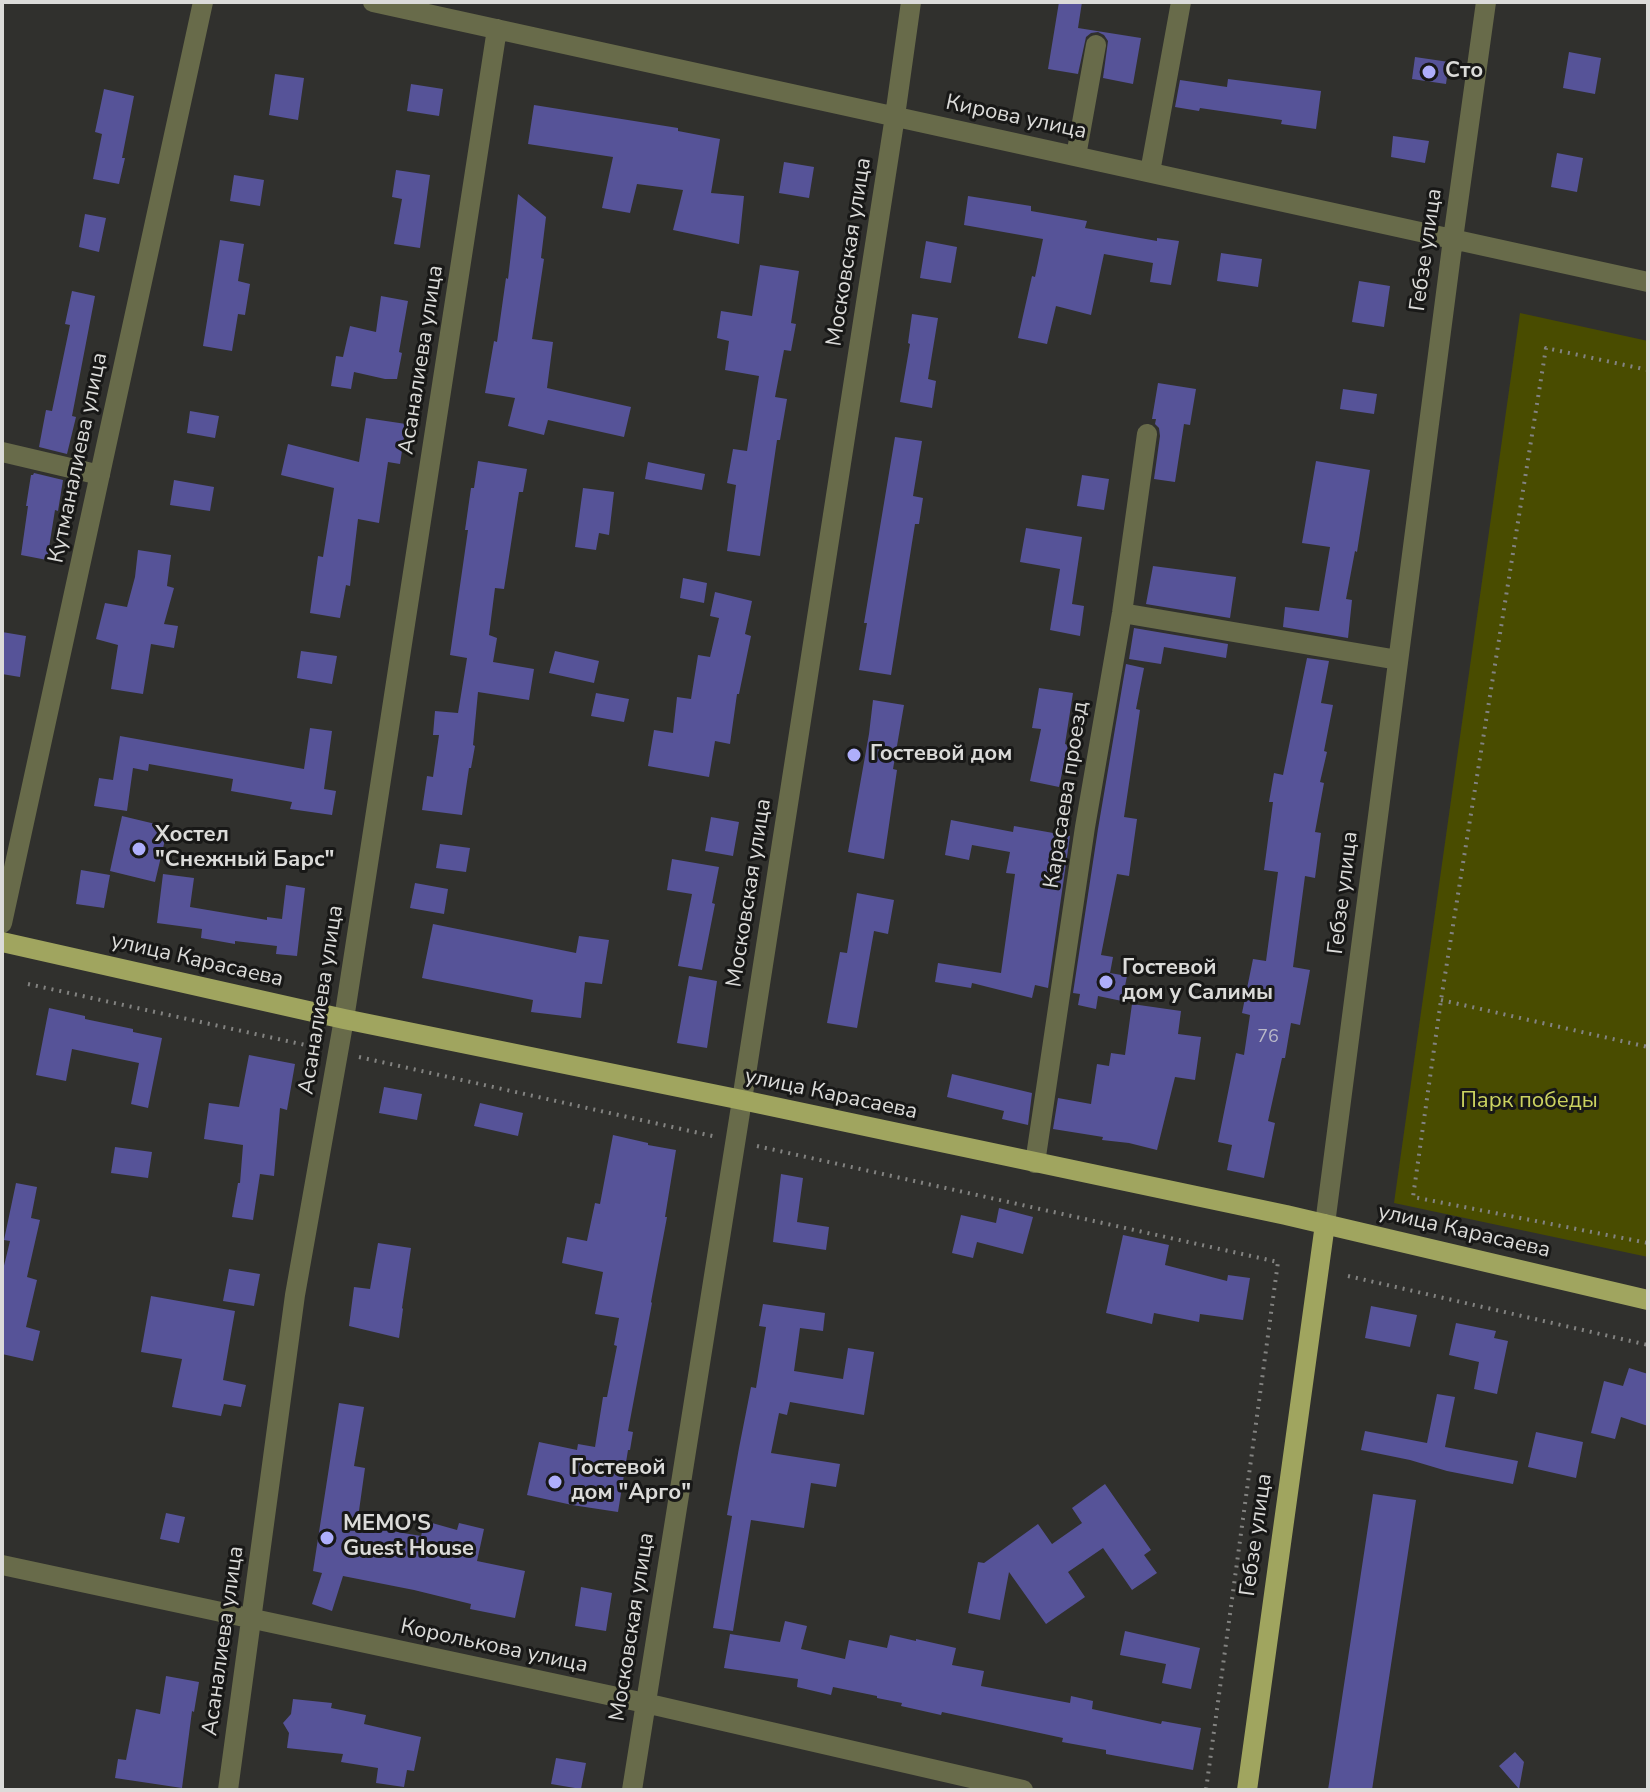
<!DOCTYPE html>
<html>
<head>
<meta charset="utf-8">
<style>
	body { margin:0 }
	#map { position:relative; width:1650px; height:1792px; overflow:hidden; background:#30302d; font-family:"Nunito Sans",sans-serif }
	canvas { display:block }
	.frame { position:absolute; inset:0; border:4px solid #dbdbd9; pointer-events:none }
</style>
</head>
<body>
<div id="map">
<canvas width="1650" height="1792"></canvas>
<div class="frame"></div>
</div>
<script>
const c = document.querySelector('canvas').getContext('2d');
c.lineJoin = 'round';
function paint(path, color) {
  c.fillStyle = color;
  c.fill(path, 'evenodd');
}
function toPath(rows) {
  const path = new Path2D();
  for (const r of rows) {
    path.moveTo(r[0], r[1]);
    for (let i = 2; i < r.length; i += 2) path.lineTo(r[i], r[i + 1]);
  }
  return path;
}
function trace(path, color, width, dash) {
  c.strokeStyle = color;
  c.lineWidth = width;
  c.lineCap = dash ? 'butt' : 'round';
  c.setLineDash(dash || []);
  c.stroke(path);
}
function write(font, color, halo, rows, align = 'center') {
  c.font = font + ' "Nunito Sans",sans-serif';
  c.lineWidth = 6;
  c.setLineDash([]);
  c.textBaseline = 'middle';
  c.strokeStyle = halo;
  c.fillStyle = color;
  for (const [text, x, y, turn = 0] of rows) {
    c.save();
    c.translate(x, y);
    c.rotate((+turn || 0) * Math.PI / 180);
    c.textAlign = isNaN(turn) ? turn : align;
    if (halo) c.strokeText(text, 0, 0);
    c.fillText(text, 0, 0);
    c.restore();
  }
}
const green = toPath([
	[1520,313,1648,341,1648,1257,1394,1203]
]);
const building = toPath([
	[1059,2,1082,2,1078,28,1141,38,1133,84,1103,78,1108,41,1104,35,1098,32,1091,33,1086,37,1078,74,1048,69],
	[1569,52,1601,58,1595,94,1563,88],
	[1415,57,1449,62,1446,84,1412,79],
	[275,74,304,78,298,120,269,115],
	[1228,79,1321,91,1316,129,1281,124,1282,120,1200,108,1199,111,1175,107,1180,80,1227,87],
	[411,84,443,89,439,116,407,111],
	[104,89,134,96,122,158,125,158,119,184,93,179,102,134,95,132],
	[534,105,678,128,678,131,720,139,711,193,744,196,739,244,673,230,683,190,637,184,630,213,602,208,613,157,528,144],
	[1393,136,1429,141,1425,163,1391,157],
	[1557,153,1583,158,1577,192,1551,187],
	[784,162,814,167,809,198,779,193],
	[396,170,430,175,420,248,394,244,402,199,392,197],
	[234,175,264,180,260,206,230,201],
	[518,194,546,217,541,258,544,259,532,339,553,342,547,388,631,407,624,437,548,420,544,435,508,426,515,398,485,393,494,341,497,342,506,278,508,279],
	[968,196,1031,206,1031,211,1087,221,1085,228,1157,241,1157,238,1179,241,1171,285,1150,282,1153,263,1104,254,1091,315,1056,306,1047,344,1018,338,1032,276,1035,277,1043,239,964,225],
	[85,214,106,218,99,252,79,247],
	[220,240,244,244,238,281,250,284,245,315,238,314,232,351,203,346],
	[926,241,957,247,951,283,920,278],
	[1221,253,1262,259,1258,287,1217,281],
	[760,265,799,271,791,323,796,324,791,351,784,350,775,397,787,399,780,440,777,440,760,556,727,551,736,485,727,483,733,449,747,451,759,376,725,370,729,341,717,338,721,311,752,316],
	[1359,281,1390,286,1384,327,1352,322],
	[72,291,95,296,72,416,76,417,67,454,39,447,46,410,52,411,70,325,65,324],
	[381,296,408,301,399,352,402,353,397,379,385,379,354,372,351,389,331,386,336,356,343,357,350,326,376,332],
	[912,314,938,318,928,379,936,381,932,408,900,402,910,344,908,343],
	[1158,383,1196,389,1190,425,1184,424,1175,482,1154,479,1160,436,1159,428,1155,424,1156,419,1152,419],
	[1343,389,1377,394,1374,414,1340,409],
	[190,411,219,416,215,438,187,433],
	[366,418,406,424,400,464,388,462,379,523,358,519,350,586,346,585,340,618,310,613,318,556,323,557,334,488,281,475,288,444,359,462],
	[895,437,922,441,913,496,923,498,919,524,915,524,891,675,859,670,867,623,864,623],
	[478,461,527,469,523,492,519,492,504,589,495,588,489,635,497,638,493,662,534,669,529,700,478,692,473,745,475,746,471,768,469,768,462,815,422,810,427,776,433,777,439,735,433,735,435,711,458,713,467,658,450,655,468,530,465,530,471,488,474,488],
	[1316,461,1370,470,1357,552,1355,551,1346,599,1352,600,1348,638,1283,627,1285,607,1319,611,1330,547,1302,543],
	[648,462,705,474,702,490,645,479],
	[34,473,63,480,58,511,55,510,47,560,21,555,28,506,26,506,31,475,33,475],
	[1082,475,1109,479,1104,510,1077,506],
	[174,480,214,487,210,511,170,505],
	[583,488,614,492,609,535,599,533,596,550,575,547],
	[1026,528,1082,537,1072,604,1084,606,1080,636,1050,630,1060,569,1020,562],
	[138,550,171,555,167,586,174,588,164,624,178,626,174,648,151,644,143,694,111,689,118,645,96,639,105,603,127,607,135,577],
	[1153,566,1236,577,1230,618,1146,604],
	[683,578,707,583,704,603,680,598],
	[715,592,752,601,745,634,751,636,739,694,737,694,730,744,715,741,709,777,648,766,654,730,673,733,677,697,691,699,698,655,710,657,719,618,710,616],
	[1134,628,1228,644,1226,658,1164,647,1161,664,1129,659],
	[2,632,26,636,20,677,2,674],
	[301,651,337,656,332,684,297,678],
	[555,651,599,661,594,683,549,673],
	[1307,658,1329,661,1321,703,1333,705,1324,751,1327,752,1320,782,1324,783,1315,832,1321,833,1315,878,1305,876,1293,967,1310,970,1300,1025,1291,1023,1285,1058,1282,1058,1268,1121,1275,1123,1264,1178,1227,1170,1232,1145,1218,1142,1236,1053,1244,1055,1250,1015,1242,1013,1253,959,1266,961,1278,872,1264,870,1273,802,1269,802,1274,773,1283,775],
	[1126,664,1144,668,1136,709,1140,710,1124,817,1137,819,1129,876,1117,874,1101,955,1113,957,1110,973,1127,976,1122,1001,1098,996,1096,1009,1078,1005,1080,994,1073,993,1098,829],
	[1039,688,1073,693,1065,744,1068,745,1059,787,1030,781,1041,729,1032,728],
	[596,693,629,699,624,722,591,716],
	[873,700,904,705,893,769,897,770,884,859,848,852,869,734],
	[310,728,332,731,324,789,336,791,332,815,290,809,292,802,231,791,233,779,149,764,148,771,133,768,127,811,94,806,99,778,113,780,120,736,304,769],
	[122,816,168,827,155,882,110,871],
	[711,817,739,822,733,856,705,851],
	[951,820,1013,832,1014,826,1070,836,1048,988,1035,985,1032,998,972,983,971,988,935,982,938,963,1001,973,1015,874,1006,873,1010,852,972,845,969,860,945,855],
	[440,844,470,848,466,872,436,868],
	[672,859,719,867,712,903,715,904,702,970,678,966,692,894,667,890],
	[81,870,110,875,104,908,76,904],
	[163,874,194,878,190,907,267,920,267,917,282,919,286,885,305,888,297,956,276,954,277,946,235,941,235,944,201,938,202,929,157,923],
	[415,883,448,889,444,914,410,908],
	[857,893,894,900,888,934,874,931,857,1028,827,1023,840,952,847,953],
	[433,924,576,953,579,936,609,940,602,984,585,982,581,1018,531,1012,533,1000,422,978],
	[689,976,717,981,707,1048,677,1043],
	[1132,1004,1181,1011,1178,1034,1201,1037,1195,1080,1175,1077,1157,1150,1129,1143,1102,1140,1103,1137,1053,1129,1058,1098,1091,1104,1097,1064,1109,1066,1111,1053,1125,1055],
	[49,1008,85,1016,85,1019,133,1029,133,1032,162,1038,148,1108,131,1104,139,1063,72,1049,66,1081,36,1075],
	[249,1055,295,1064,287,1110,280,1108,274,1176,260,1174,253,1220,232,1217,238,1183,240,1183,243,1145,204,1139,209,1103,239,1107],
	[952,1074,1032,1093,1028,1125,1002,1119,1004,1111,947,1097],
	[384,1087,422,1094,417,1120,379,1113],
	[480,1103,523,1113,518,1136,474,1126],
	[613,1135,648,1143,648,1145,676,1150,665,1217,667,1217,651,1302,652,1303,628,1431,633,1432,630,1450,628,1450,618,1512,572,1505,527,1495,539,1442,577,1450,578,1444,595,1447,603,1397,607,1397,617,1346,614,1345,619,1318,595,1314,603,1272,562,1263,567,1237,587,1241,595,1203,600,1204],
	[115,1147,152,1152,148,1178,111,1173],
	[781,1174,803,1178,797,1222,829,1227,826,1250,773,1242],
	[16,1183,37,1187,31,1218,40,1220,27,1277,37,1280,26,1327,40,1331,33,1361,2,1354,2,1274,10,1241,4,1240],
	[999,1208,1033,1217,1023,1254,977,1242,973,1258,952,1253,961,1215,996,1223],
	[1123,1235,1169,1245,1165,1265,1227,1281,1228,1275,1250,1278,1243,1320,1200,1314,1199,1322,1154,1313,1152,1324,1106,1313],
	[378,1243,411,1248,402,1308,403,1309,399,1338,349,1326,354,1287,370,1289],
	[229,1269,260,1274,254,1306,223,1301],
	[151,1296,235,1311,223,1380,246,1385,241,1407,224,1404,221,1416,172,1407,182,1359,141,1352],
	[763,1304,825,1313,823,1331,800,1328,794,1371,843,1379,848,1348,874,1352,864,1415,790,1402,787,1415,779,1413,771,1453,840,1464,836,1487,811,1483,804,1528,751,1520,733,1631,713,1628,732,1516,727,1515,739,1448,751,1387,756,1388,766,1327,759,1326],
	[1371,1306,1417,1315,1410,1347,1365,1338],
	[1456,1323,1496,1331,1494,1338,1508,1341,1497,1394,1474,1389,1479,1362,1449,1355],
	[1629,1368,1648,1374,1648,1426,1621,1417,1615,1439,1591,1433,1604,1381,1623,1386],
	[1437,1394,1455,1397,1445,1447,1518,1461,1513,1484,1447,1471,1410,1460,1361,1450,1365,1431,1427,1443],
	[339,1403,364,1407,354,1466,365,1468,357,1525,421,1536,425,1521,457,1530,459,1523,484,1529,477,1561,525,1571,515,1618,470,1609,471,1604,414,1590,343,1576,332,1611,312,1604,322,1573,313,1571],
	[1536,1432,1583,1442,1576,1478,1528,1467],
	[1105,1484,1151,1550,1144,1555,1157,1573,1132,1590,1103,1548,1068,1572,1085,1597,1046,1624,1009,1572,1000,1620,968,1613,978,1562,984,1563,1038,1524,1052,1544,1082,1523,1072,1508],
	[1373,1494,1416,1500,1372,1790,1328,1790],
	[166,1513,185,1517,179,1543,160,1539],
	[581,1587,612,1593,606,1631,575,1626],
	[785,1621,807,1626,801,1649,845,1659,849,1640,887,1648,890,1635,916,1641,916,1639,956,1648,952,1665,984,1671,981,1686,1070,1703,1071,1696,1093,1701,1092,1709,1161,1724,1162,1721,1201,1728,1193,1770,1106,1754,1106,1750,1062,1742,1063,1738,942,1712,941,1715,901,1706,902,1703,877,1698,877,1696,833,1687,831,1695,797,1687,798,1679,724,1668,730,1634,780,1642],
	[1125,1631,1200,1648,1191,1689,1162,1683,1166,1664,1120,1655],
	[166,1676,199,1682,194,1712,192,1711,182,1788,115,1778,118,1759,126,1760,136,1709,160,1714],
	[293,1699,332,1703,331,1708,366,1715,364,1724,421,1737,414,1771,407,1770,404,1787,376,1783,378,1768,341,1762,343,1754,287,1748,289,1733,283,1723,291,1714],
	[1515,1752,1524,1762,1519,1789,1499,1766],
	[556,1758,586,1763,581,1789,551,1784]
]);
const path = toPath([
	[1648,370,1546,348,1441,1000,1413,1197,1648,1243],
	[28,984,319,1048],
	[1441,1000,1648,1047],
	[359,1057,717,1137],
	[757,1146,1278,1262,1206,1790],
	[1348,1276,1648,1345]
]);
const minor = toPath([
	[373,2,1648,282],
	[1076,156,1096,45],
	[1150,172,1181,2],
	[2,452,100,475],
	[1122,613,1398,660],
	[2,923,203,2],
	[1035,1163,1085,827,1122,613,1147,434],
	[1325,1224,1453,239,1486,2],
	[2,1565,645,1703,1023,1790],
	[228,1790,295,1295,344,1019,497,29],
	[632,1790,742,1100,895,116,911,2]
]);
const major = toPath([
	[2,942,344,1019,742,1100,1286,1215,1648,1300],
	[1247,1790,1325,1224]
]);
const markers = [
	[1429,72,8,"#aeaefb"],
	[854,755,8,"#aeaefb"],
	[139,849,8,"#aeaefb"],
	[1106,982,8,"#aeaefb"],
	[555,1482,8,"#aeaefb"],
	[327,1538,8,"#aeaefb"]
];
const numberNames = [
	["76",1268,1038]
];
const poiNames = [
	["Сто",1445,72],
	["Гостевой дом",870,755],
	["Хостел",155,836],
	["\"Снежный Барс\"",155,861],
	["Гостевой",1122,969],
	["дом у Салимы",1122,994],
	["Гостевой",571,1469],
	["дом \"Арго\"",571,1494],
	["MEMO'S",343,1525],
	["Guest House",343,1550]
];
const streetNames = [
	["Кирова улица",1016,118,12],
	["Гебзе улица",1427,250,-82],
	["Московская улица",850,252,-81],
	["Асаналиева улица",422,360,-81],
	["Кутманалиева улица",79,458,-78],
	["Карасаева проезд",1067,795,-81],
	["Московская улица",750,893,-81],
	["Гебзе улица",1344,893,-83],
	["улица Карасаева",197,961,13],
	["Асаналиева улица",322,1000,-81],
	["улица Карасаева",831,1095,12],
	["улица Карасаева",1464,1232,13],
	["Гебзе улица",1257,1535,-82],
	["Московская улица",633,1627,-81],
	["Асаналиева улица",224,1641,-82],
	["Королькова улица",494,1647,12]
];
const parkNames = [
	["Парк победы",1529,1102]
];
paint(green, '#494c00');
paint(building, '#565398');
trace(path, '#838381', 4, [2, 6]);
trace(minor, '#686b4a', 20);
trace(major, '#a0a55f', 20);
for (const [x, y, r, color] of markers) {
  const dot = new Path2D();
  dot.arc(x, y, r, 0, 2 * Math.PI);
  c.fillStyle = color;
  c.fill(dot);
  trace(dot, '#181817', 3);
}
write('18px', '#bab9c9', null, numberNames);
write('bold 22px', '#dbdbd9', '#181817', poiNames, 'left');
write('22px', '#dbdbd9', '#181817', streetNames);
write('22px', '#ccd360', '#181817', parkNames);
</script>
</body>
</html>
